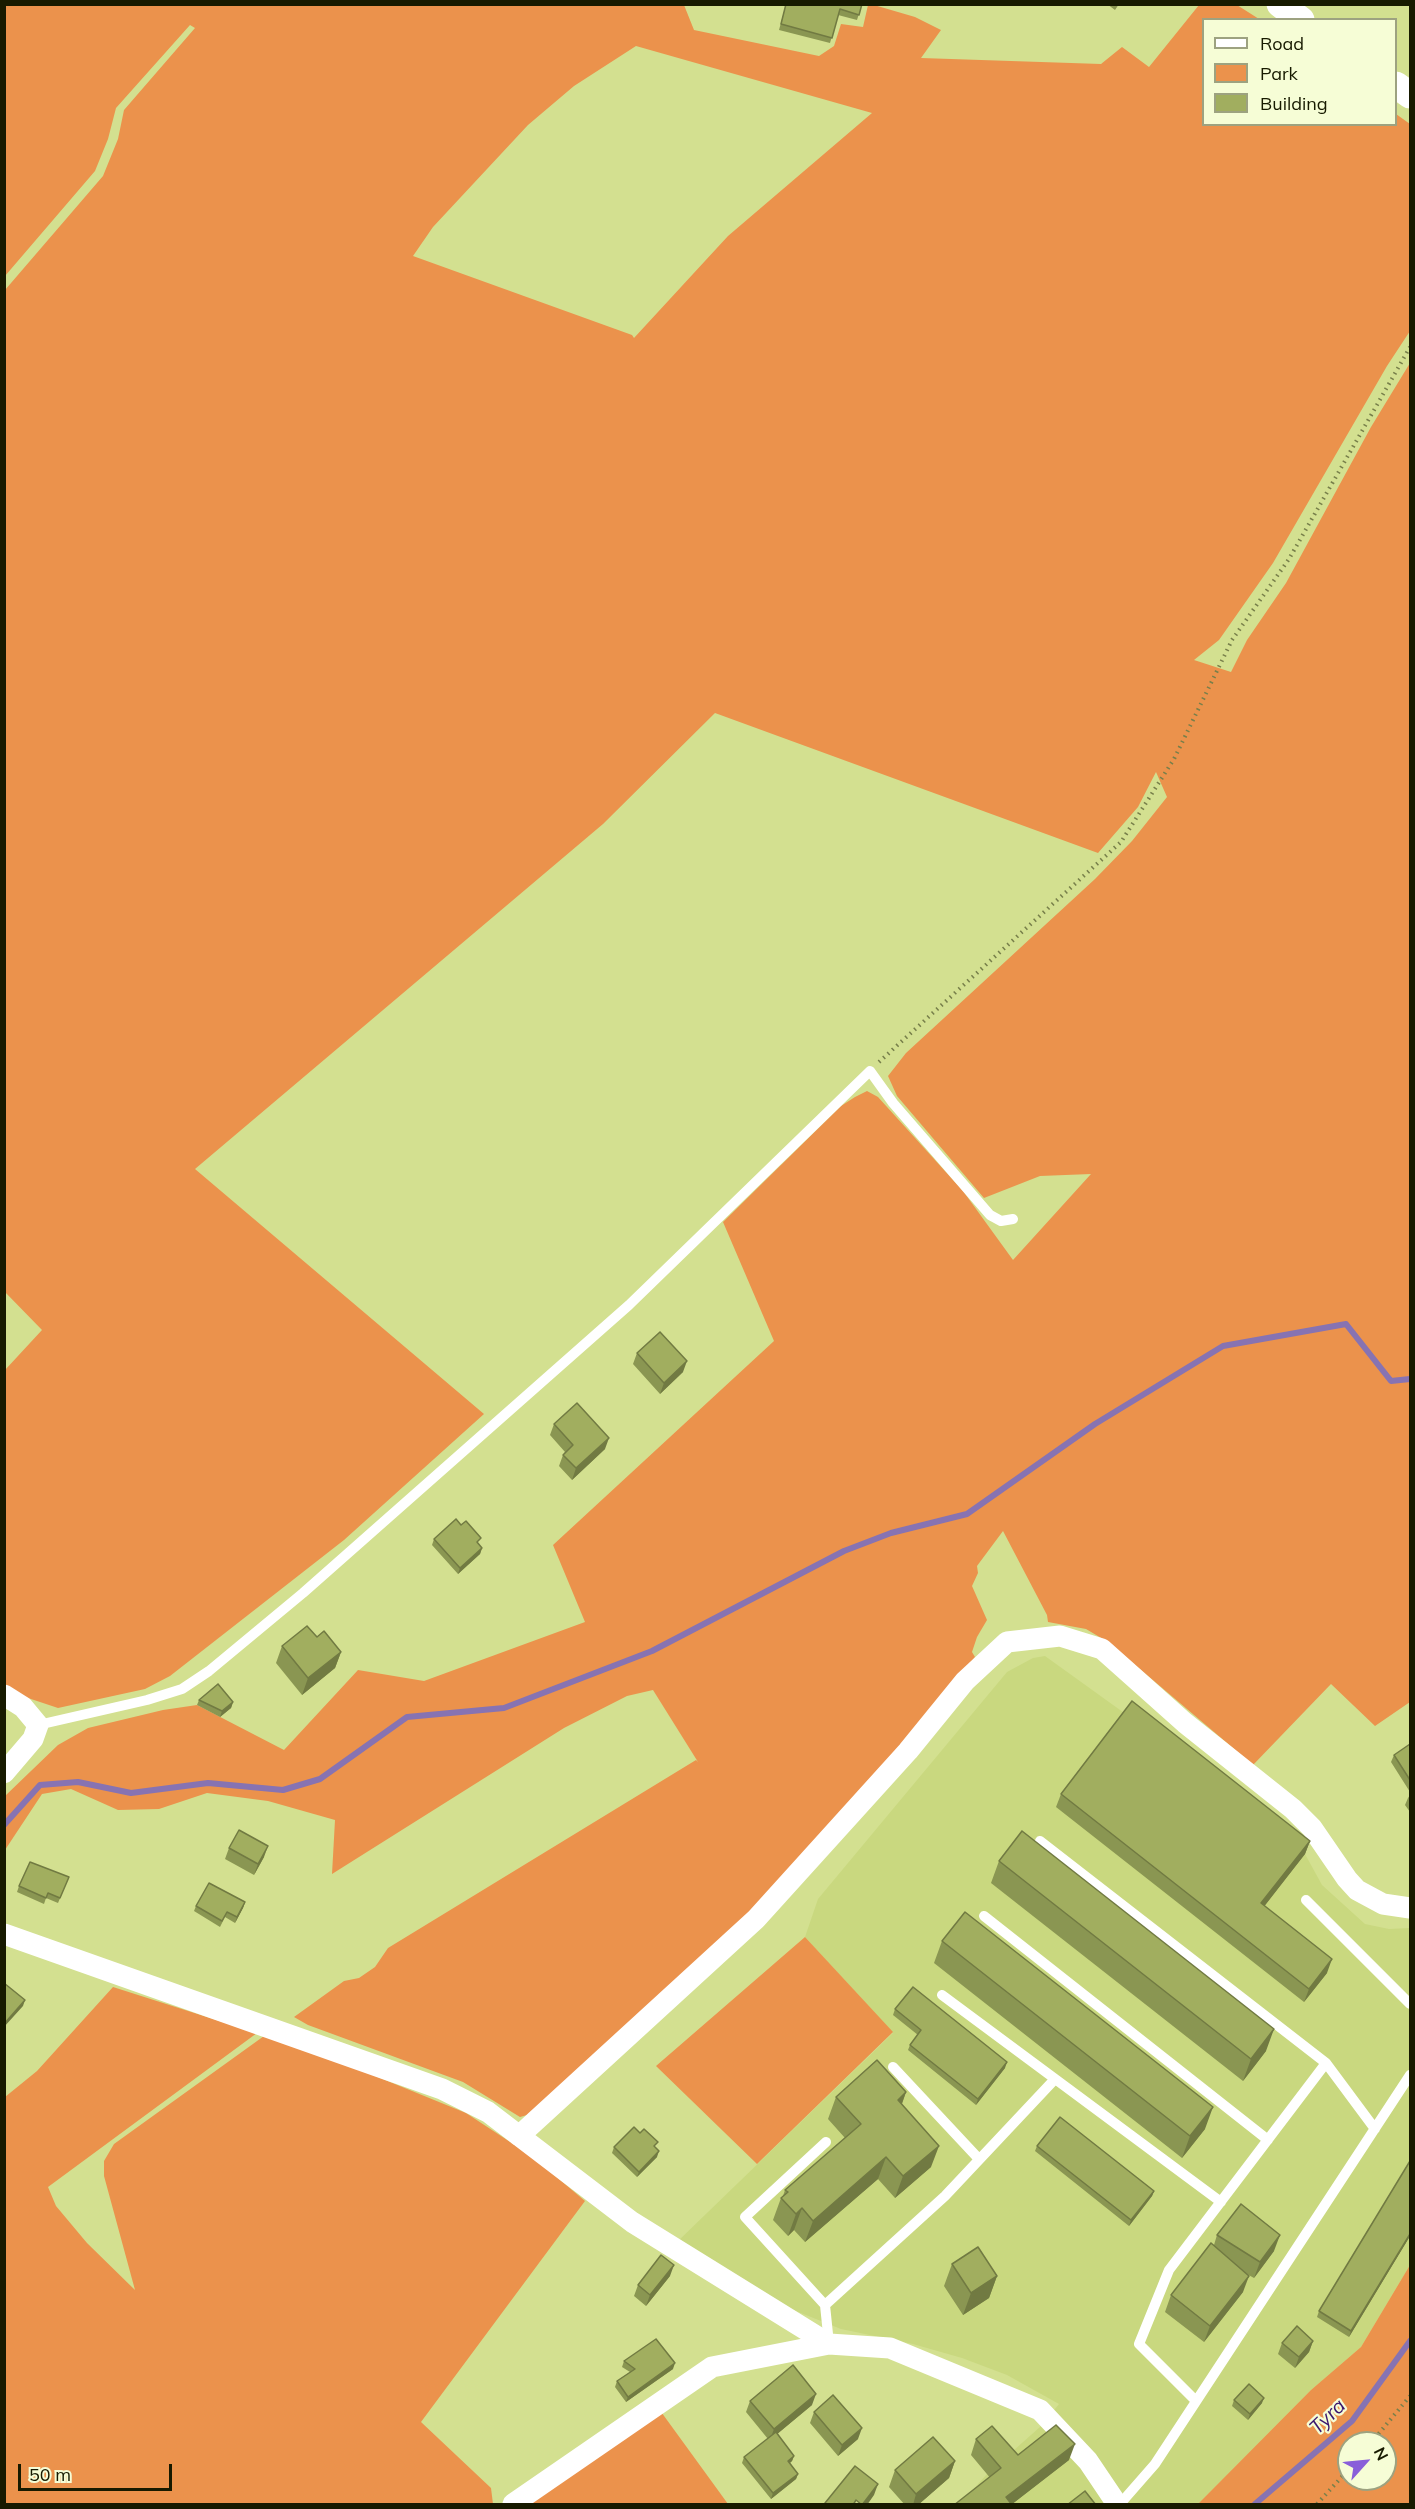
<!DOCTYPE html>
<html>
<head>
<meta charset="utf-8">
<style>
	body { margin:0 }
	#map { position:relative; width:1415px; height:2509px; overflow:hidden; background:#d3e090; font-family:Mulish,sans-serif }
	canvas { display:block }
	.frame { position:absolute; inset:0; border:6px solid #171a00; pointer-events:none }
	.legend { position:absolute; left:1202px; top:18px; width:195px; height:108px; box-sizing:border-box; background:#f6fdd6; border:2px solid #9da280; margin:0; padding:8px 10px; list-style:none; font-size:18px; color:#171a00 }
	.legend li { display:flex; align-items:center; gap:12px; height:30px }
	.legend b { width:30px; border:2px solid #9da280 }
	.north { position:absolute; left:1337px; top:2431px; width:60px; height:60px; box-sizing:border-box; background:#f6fdd6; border:2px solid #9da280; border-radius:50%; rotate:63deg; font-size:16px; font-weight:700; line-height:24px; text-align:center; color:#171a00 }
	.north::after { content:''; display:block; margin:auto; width:21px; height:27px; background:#895fd9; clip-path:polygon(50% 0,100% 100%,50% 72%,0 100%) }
	.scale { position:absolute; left:18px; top:2464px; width:154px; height:27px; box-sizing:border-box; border:3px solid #171a00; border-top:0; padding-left:8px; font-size:18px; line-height:21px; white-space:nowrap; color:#171a00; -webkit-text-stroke:4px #f6fdd6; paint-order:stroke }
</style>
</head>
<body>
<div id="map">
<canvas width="1415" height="2509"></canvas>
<div class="frame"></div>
<ul class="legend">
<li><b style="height:8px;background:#fff"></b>Road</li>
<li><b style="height:16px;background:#eb924c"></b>Park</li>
<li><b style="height:16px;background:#a1ae5f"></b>Building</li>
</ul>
<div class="north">N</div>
<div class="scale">50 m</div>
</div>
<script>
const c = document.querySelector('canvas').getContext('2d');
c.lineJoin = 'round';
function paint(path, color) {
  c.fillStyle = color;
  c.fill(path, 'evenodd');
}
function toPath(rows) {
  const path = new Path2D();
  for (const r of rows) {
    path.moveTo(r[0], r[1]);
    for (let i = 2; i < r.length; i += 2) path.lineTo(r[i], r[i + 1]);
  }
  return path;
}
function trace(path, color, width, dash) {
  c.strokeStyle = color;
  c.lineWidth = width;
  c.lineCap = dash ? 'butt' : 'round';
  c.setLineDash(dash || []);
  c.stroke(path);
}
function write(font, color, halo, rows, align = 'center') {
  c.font = font + ' Mulish,sans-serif';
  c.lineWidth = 4.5;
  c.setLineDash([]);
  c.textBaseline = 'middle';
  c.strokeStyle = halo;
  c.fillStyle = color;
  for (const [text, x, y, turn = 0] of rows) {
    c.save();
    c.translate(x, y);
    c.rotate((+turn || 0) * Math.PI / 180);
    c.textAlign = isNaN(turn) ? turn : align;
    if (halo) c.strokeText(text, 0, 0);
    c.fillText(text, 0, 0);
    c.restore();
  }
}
const built = toPath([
	[1045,1656,1127,1715,1305,1854,1322,1885,1365,1924,1389,1929,1410,1928,1410,2265,1361,2347,1311,2390,1198,2504,960,2504,987,2474,1040,2427,1059,2404,1007,2375,962,2358,913,2344,841,2329,766,2299,677,2242,893,2033,805,1937,818,1899,1007,1672,1033,1658]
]);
const green = toPath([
	[4,5,684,5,694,30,819,56,834,46,841,24,863,27,868,5,874,5,915,17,941,30,921,58,1101,64,1122,47,1149,67,1199,5,1237,5,1259,19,1204,20,1204,124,1396,124,1396,114,1410,124,1410,331,1387,366,1273,563,1219,640,1194,660,1231,672,1247,640,1286,583,1371,427,1410,363,1410,1702,1375,1726,1331,1684,1253,1765,1108,1642,1086,1629,1048,1622,1047,1615,1003,1531,977,1566,978,1573,972,1586,987,1620,977,1637,972,1652,975,1657,795,1876,527,2115,520,2117,463,2082,308,2025,294,2017,344,1981,359,1978,375,1967,388,1948,696,1760,698,1762,653,1690,627,1696,564,1728,332,1874,335,1820,268,1801,207,1793,159,1809,118,1810,71,1789,42,1794,5,1850,5,1796,58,1745,88,1728,163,1710,197,1705,284,1750,358,1670,424,1681,585,1622,553,1545,774,1341,723,1222,841,1106,855,1097,867,1091,878,1097,963,1191,1013,1260,1091,1174,1040,1176,984,1198,897,1096,888,1076,906,1053,1095,879,1132,841,1167,797,1156,772,1138,807,1098,853,715,713,603,824,195,1169,484,1414,344,1540,170,1676,145,1689,58,1708,25,1697,5,1684,5,1370,42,1330,4,1291,5,290,103,176,118,139,124,110,195,28,190,25,116,108,108,139,95,171,5,276],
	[636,46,872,113,728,236,634,338,632,335,413,256,433,227,528,125,574,86],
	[805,1937,893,2032,757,2164,656,2066],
	[113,1987,257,2033,48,2187,56,2206,87,2243,135,2290,104,2176,104,2161,114,2144,264,2036,336,2060,466,2113,533,2157,585,2201,421,2422,491,2488,493,2504,5,2504,5,2097,37,2071],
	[1410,2265,1410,2504,1198,2504,1311,2390,1361,2347],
	[1349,2443,1385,2443,1385,2479,1349,2479],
	[659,2409,728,2504,525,2504]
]);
const stream = toPath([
	[4,1825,40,1785,78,1782,131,1793,208,1783,283,1790,320,1779,407,1717,504,1708,652,1651,844,1551,891,1533,967,1514,1095,1424,1223,1346,1346,1324,1391,1381,1410,1379],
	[1255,2504,1352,2421,1410,2341]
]);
const path = toPath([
	[879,1062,1121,842,1174,759,1232,640,1289,559,1410,347],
	[1371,2443,1410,2396],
	[1317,2504,1349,2469]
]);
const service = toPath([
	[38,1725,147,1700,182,1689,209,1671,303,1593,629,1305,870,1071,893,1103,990,1215,1001,1221,1013,1219],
	[1040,1841,1326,2063,1375,2129],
	[1306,1900,1410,2004],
	[984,1916,1268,2140],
	[942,1995,1221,2202],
	[893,2067,978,2158],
	[825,2305,745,2217,826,2142],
	[829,2344,825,2305,945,2196,1055,2079],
	[1196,2401,1139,2344,1169,2270,1326,2063],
	[1120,2504,1155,2464,1410,2075]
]);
const minor = toPath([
	[4,1695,23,1707,38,1725,33,1739,4,1773],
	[4,1934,442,2089,488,2112,632,2222,829,2344],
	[519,2136,756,1919,908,1751,965,1681,1007,1642,1060,1636,1102,1649,1185,1723,1293,1809,1312,1828,1347,1879,1357,1890,1383,1904,1410,1908],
	[513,2504,712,2367,829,2344,890,2348,1040,2410,1088,2461,1117,2504]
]);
const tertiary = toPath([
	[1280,4,1301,20],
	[1396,85,1410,95]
]);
const wall = toPath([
	[786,4,862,4,857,20,838,15,830,43,779,30],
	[1107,4,1119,4,1115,10],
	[637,1353,683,1372,660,1394,633,1364],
	[554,1424,605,1449,572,1480,559,1466,563,1455,565,1452,550,1435],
	[434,1539,479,1543,479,1544,482,1548,480,1554,458,1574,432,1545],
	[317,1637,341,1652,335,1668,302,1695,276,1663,282,1646],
	[199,1700,233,1702,231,1708,220,1717,197,1705],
	[1410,1744,1410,1792,1391,1762,1394,1755],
	[1061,1794,1310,1841,1305,1854,1264,1906,1327,1973,1304,2002,1056,1807],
	[1410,1795,1410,1812,1405,1805,1408,1798],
	[229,1848,264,1857,254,1875,225,1859],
	[999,1861,1266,2051,1243,2081,991,1883],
	[69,1877,58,1903,46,1898,44,1904,17,1892,19,1886],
	[245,1902,243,1908,235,1923,225,1917,220,1927,194,1911,196,1906],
	[942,1941,1205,2129,1182,2158,934,1963],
	[895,2009,1005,2068,976,2105,908,2050,910,2045,918,2035,893,2015],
	[906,2092,902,2104,931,2167,895,2198,878,2179,805,2242,794,2230,788,2236,773,2220,781,2198,783,2196,785,2190,845,2138,828,2119,836,2097],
	[1037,2146,1154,2191,1152,2196,1129,2226,1035,2151],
	[614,2147,657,2157,637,2177,612,2153],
	[1217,2235,1274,2251,1254,2278,1245,2273,1243,2292,1204,2342,1165,2312,1171,2295,1214,2245],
	[1410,2236,1349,2337,1317,2317,1319,2311],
	[952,2264,997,2276,989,2298,963,2315,944,2286],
	[670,2276,646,2306,634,2296,638,2285],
	[1313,2341,1309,2352,1295,2368,1278,2354,1282,2343],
	[624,2361,673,2369,626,2402,615,2387,617,2381,630,2372,622,2367],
	[1234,2400,1262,2403,1248,2420,1232,2406],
	[750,2401,812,2405,777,2434,794,2456,792,2461,790,2463,798,2474,796,2479,771,2499,742,2463,744,2457,768,2439,746,2412],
	[814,2412,858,2439,838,2456,810,2423],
	[976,2439,1018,2455,1069,2460,1012,2504,971,2455],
	[955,2461,949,2478,918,2505,905,2505,889,2487,895,2470]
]);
const shadedWall = toPath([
	[687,1361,683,1372,660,1394,664,1383],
	[609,1438,605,1449,572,1480,576,1468],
	[482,1548,480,1554,458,1574,460,1568],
	[341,1652,335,1668,302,1695,308,1678],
	[233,1702,231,1708,220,1717,222,1711],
	[1310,1841,1305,1854,1256,1917,1261,1903],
	[268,1846,264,1857,254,1875,258,1864],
	[245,1902,243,1908,235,1923,237,1917],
	[1332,1959,1327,1973,1304,2002,1309,1989],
	[25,2000,23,2006,4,2027,4,2024],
	[1274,2029,1266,2051,1243,2081,1251,2059],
	[1007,2062,1005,2068,976,2105,978,2099],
	[906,2092,898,2114,898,2100],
	[1213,2107,1205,2129,1182,2158,1190,2136],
	[939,2146,931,2167,895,2198,903,2176],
	[659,2151,657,2157,637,2177,639,2172],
	[886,2157,878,2179,805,2242,813,2221],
	[1154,2191,1152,2196,1129,2226,1131,2220],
	[802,2208,794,2230,788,2236,796,2214],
	[1410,2234,1410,2236,1349,2337,1351,2331],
	[1280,2235,1274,2251,1254,2278,1260,2262],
	[674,2265,670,2276,646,2306,650,2295],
	[997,2276,989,2298,963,2315,971,2293],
	[1249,2276,1243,2292,1204,2342,1210,2326],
	[1313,2341,1309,2352,1295,2368,1299,2357],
	[675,2363,673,2369,626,2402,628,2397],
	[816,2394,812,2405,770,2440,774,2429],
	[1264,2398,1262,2403,1248,2420,1250,2414],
	[862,2428,858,2439,838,2456,842,2445],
	[1075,2444,1069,2460,1011,2505,1006,2497],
	[794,2456,792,2461,786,2466,788,2461],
	[955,2461,949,2478,918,2505,913,2505,916,2494],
	[798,2474,796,2479,771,2499,773,2493],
	[878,2484,874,2495,867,2505,862,2505]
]);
const building = toPath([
	[786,4,862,4,859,15,840,9,832,38,781,24,786,4],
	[660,1332,687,1361,664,1383,637,1353,660,1332],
	[577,1403,609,1438,576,1468,563,1455,573,1445,554,1424,577,1403],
	[456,1519,461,1525,466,1521,481,1538,477,1542,482,1548,460,1568,434,1539,456,1519],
	[307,1626,317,1637,324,1631,341,1652,308,1678,282,1646,307,1626],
	[218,1684,233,1702,222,1711,199,1700,218,1684],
	[1132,1701,1310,1841,1261,1903,1332,1959,1309,1989,1061,1794,1132,1701],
	[1410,1744,1410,1780,1394,1755,1410,1744],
	[239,1830,268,1846,258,1864,229,1848,239,1830],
	[1022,1831,1274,2029,1251,2059,999,1861,1022,1831],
	[30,1862,69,1877,60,1898,48,1893,46,1898,19,1886,30,1862],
	[209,1883,245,1902,237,1917,227,1912,222,1921,196,1906,209,1883],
	[965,1912,1213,2107,1190,2136,942,1941,965,1912],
	[4,1983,25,2000,4,2024,4,1983],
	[913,1987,1007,2062,978,2099,910,2045,921,2030,895,2009,913,1987],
	[877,2060,906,2092,898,2100,939,2146,903,2176,886,2157,813,2221,802,2208,796,2214,781,2198,788,2192,785,2190,861,2124,836,2097,877,2060],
	[1060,2117,1154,2191,1131,2220,1037,2146,1060,2117],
	[634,2127,640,2133,644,2129,658,2142,654,2146,659,2151,639,2172,614,2147,634,2127],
	[1410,2161,1410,2234,1351,2331,1319,2311,1410,2161],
	[1241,2204,1280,2235,1260,2262,1217,2235,1241,2204],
	[1211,2243,1249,2276,1210,2326,1171,2295,1211,2243],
	[978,2247,997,2276,971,2293,952,2264,978,2247],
	[661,2255,674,2265,650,2295,638,2285,661,2255],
	[1297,2326,1313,2341,1299,2357,1282,2343,1297,2326],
	[656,2339,675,2363,628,2397,617,2381,635,2369,624,2361,656,2339],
	[793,2365,816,2394,774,2429,750,2401,793,2365],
	[1249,2384,1264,2398,1250,2414,1234,2400,1249,2384],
	[833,2395,862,2428,842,2445,814,2412,833,2395],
	[1056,2425,1075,2444,1006,2497,1012,2505,954,2505,1001,2468,976,2439,992,2426,1018,2455,1056,2425],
	[776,2432,794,2456,788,2461,798,2474,773,2493,744,2457,776,2432],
	[933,2437,955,2461,916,2494,895,2470,933,2437],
	[855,2466,878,2484,862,2505,856,2500,853,2505,827,2505,825,2503,855,2466],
	[1085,2491,1096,2505,1067,2505,1085,2491]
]);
const waterNames = [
	["Tyra",1328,2417,-44]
];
paint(built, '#c9d87f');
paint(green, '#eb924c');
trace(stream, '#8773b2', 6);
trace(path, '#777f4a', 4, [1.5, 4.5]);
trace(service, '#fff', 10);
trace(minor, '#fff', 21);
trace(tertiary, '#fff', 27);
paint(wall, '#8a9652');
paint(shadedWall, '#717a42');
paint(building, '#a1ae5f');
trace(building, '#717a42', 1.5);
write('italic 20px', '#3b166e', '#f6fdd6', waterNames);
</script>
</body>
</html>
